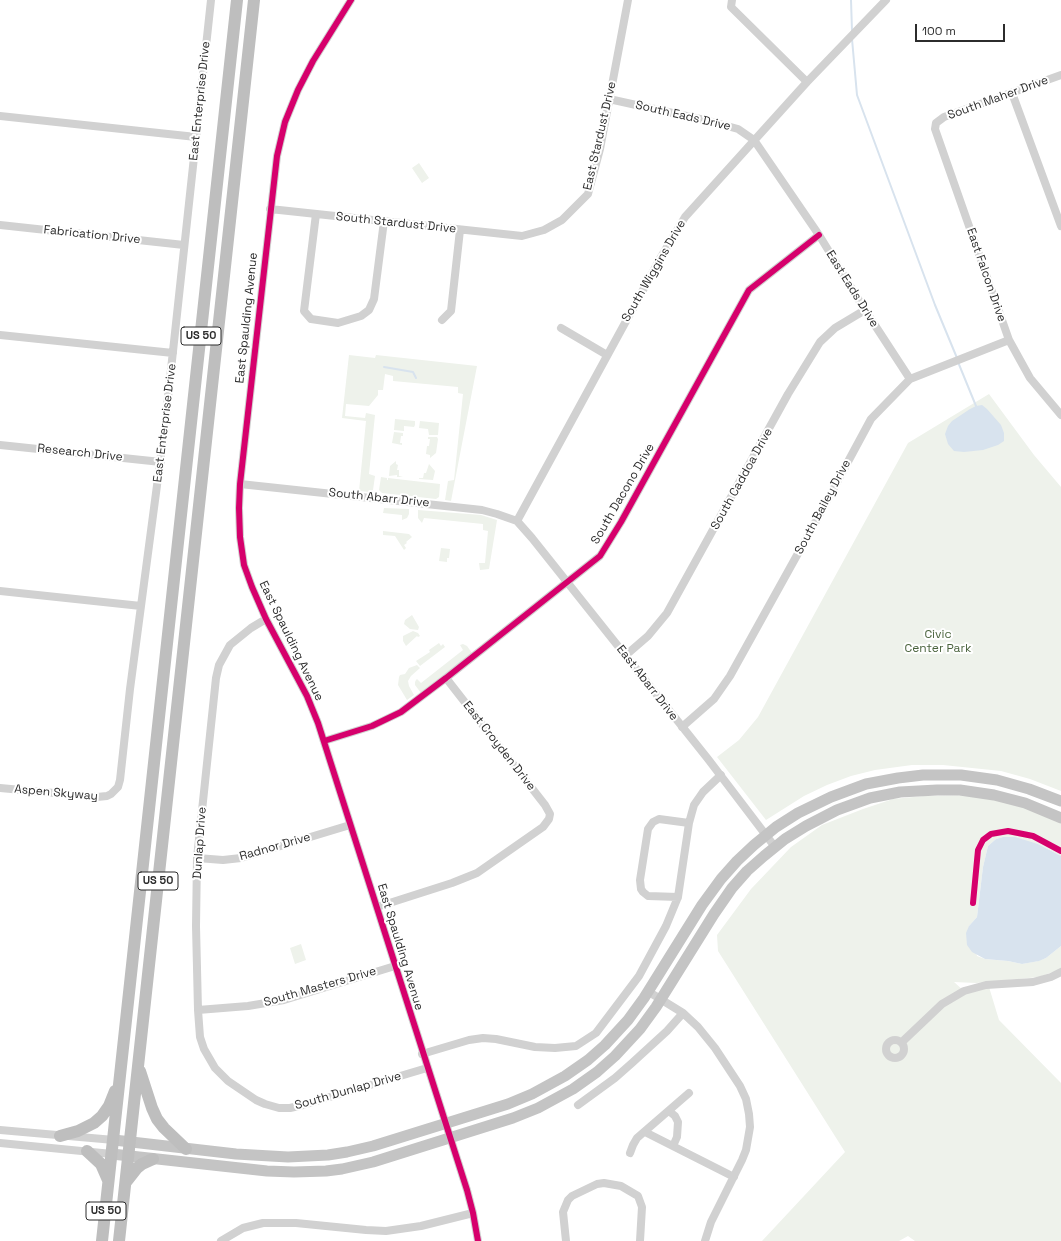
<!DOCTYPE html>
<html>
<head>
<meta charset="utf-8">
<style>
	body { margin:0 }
	#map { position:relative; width:1061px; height:1241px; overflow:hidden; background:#fff; font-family:"Space Grotesk",sans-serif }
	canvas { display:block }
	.scale { position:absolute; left:915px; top:24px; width:90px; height:18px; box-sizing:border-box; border:2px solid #2c2c2c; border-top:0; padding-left:5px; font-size:12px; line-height:14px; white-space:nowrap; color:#2c2c2c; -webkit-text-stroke:3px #fff; paint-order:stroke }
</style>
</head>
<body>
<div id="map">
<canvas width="1061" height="1241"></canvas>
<div class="scale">100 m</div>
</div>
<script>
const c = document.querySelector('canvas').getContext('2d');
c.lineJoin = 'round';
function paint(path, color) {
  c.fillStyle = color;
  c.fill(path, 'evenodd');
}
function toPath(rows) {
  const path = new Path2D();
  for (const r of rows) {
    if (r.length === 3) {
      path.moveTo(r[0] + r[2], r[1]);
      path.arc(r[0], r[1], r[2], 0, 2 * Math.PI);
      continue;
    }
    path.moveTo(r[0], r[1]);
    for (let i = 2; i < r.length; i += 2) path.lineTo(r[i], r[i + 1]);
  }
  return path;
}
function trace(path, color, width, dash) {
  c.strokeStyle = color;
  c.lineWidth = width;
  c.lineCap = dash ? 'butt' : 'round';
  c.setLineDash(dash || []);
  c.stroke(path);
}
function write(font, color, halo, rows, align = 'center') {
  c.font = font + ' "Space Grotesk",sans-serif';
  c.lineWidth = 4;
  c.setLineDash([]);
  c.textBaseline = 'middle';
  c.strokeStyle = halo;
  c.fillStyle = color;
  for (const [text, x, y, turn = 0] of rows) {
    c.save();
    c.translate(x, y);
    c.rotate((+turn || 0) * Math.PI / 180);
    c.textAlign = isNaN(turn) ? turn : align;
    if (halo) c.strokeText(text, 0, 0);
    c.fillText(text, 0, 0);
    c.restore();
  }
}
const green = toPath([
	[419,163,429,178,422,183,412,168],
	[349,355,375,358,376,355,477,366,451,501,445,500,448,481,454,480,463,394,458,393,458,387,393,381,393,376,385,374,383,390,378,390,378,395,369,406,346,404,345,416,365,418,366,413,375,415,369,474,375,476,373,490,370,492,359,491,366,421,342,418],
	[989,394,1034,455,1061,487,1061,791,1030,779,1001,771,943,765,912,765,875,770,851,776,827,785,804,796,766,820,717,757,739,740,758,717,908,443],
	[395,419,415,421,415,425,414,427,404,426,404,431,394,430],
	[420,421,439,423,438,435,429,435,428,429,419,428],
	[394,432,403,433,403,436,401,436,400,443,402,443,402,445,392,443],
	[428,437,437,437,438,439,436,453,430,458,430,455,426,454,427,446,429,446,430,439,428,439],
	[396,461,396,464,398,465,397,470,399,470,399,476,403,477,397,477,397,475,389,476,390,466],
	[429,464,435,471,433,480,419,479,419,478,423,478,424,473,426,473],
	[381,477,387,478,387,480,388,480,388,478,440,484,439,497,436,499,382,493,379,490],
	[384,508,409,509,409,514,407,518,402,520,402,515,383,513],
	[418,510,481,515,497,520,489,569,480,570,479,563,485,563,488,531,483,530,483,524,424,518,422,523,418,518],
	[383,531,409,534,412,537,406,542,407,543,404,545,406,548,404,550,395,536,383,535],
	[441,548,450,549,449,558,447,558,447,562,439,561],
	[412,615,419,627,418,630,410,629,404,624,405,620],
	[413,631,418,633,420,636,418,637,417,636,406,646,403,641,403,636],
	[439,643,441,646,443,644,445,647,420,666,416,661,430,652,429,650],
	[463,644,467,646,472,653,421,693,415,685,415,682,416,680,417,679,421,683,463,650,460,645],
	[417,665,420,668,411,676,408,681,409,686,414,695,407,700,398,685,399,677,400,675,405,674,409,668],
	[976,795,1018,803,1061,821,1061,856,1038,844,1003,837,996,839,988,846,983,867,977,917,969,926,977,956,985,959,1008,961,1022,964,1038,961,1046,958,1061,946,1061,969,1039,977,976,983,954,982,964,991,989,987,999,1020,1061,1083,1061,1241,915,1241,908,1236,899,1241,762,1241,845,1152,718,951,717,935,751,889,791,847,822,825,863,809,893,799,924,796],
	[301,944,306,960,295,964,290,948]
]);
const water = toPath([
	[982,405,987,409,1001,425,1004,433,1004,441,998,445,983,450,964,452,954,451,948,444,945,434,948,426,952,421,970,409,976,406],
	[1003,837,1015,837,1038,844,1061,856,1061,946,1046,958,1039,961,1022,964,1008,961,985,959,972,952,967,945,966,933,969,926,977,917,983,867,988,846,996,839]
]);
const stream = toPath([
	[851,0,852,31],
	[852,39,857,95,935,305,957,358],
	[958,362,976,406],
	[384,367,413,372,416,378]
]);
const minor = toPath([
	[351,0,313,61,298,90,285,122,277,156,240,484,239,508,240,537,244,565,252,587,266,619,307,696,318,723,467,1190,473,1213,478,1241],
	[732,0,731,7,807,82],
	[1061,75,944,117,936,123,935,129,1009,340,1030,378,1061,415],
	[1012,93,1061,226],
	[609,99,709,121,738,129,754,140,819,235,865,310,910,379],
	[0,116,196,137],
	[270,209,522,236,544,230,562,220,588,194,600,149,628,0],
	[316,214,304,311,311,319,338,323,361,316,369,310,374,299,384,221],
	[0,225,184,245],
	[442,320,451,311,460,230],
	[561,328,607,355],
	[0,335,173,353],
	[0,445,161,462],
	[240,484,482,510,497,514,517,521,532,538,708,759,775,847],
	[517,521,661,257,685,217,807,82,886,0],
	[0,591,141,606],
	[266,619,251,628,230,645,219,665,216,678,197,858,196,926,198,1010,200,1037,204,1049,215,1068,228,1081,256,1100,265,1104,279,1108,290,1108,303,1105,427,1068],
	[626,655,648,636,667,613,788,394,820,342,835,328,865,310],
	[682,727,714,699,730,676,816,521,871,419,910,379,1009,340],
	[324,741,372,726,401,712,446,678,600,556,621,522,749,290,819,235],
	[0,788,97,797,107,796,111,794,118,787,120,780,130,689,165,425,211,0],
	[197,858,223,860,241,858,350,825],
	[678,897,648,896,643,892,641,889,640,880,648,829,653,822,659,819,689,823],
	[377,907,452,883,477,873,543,827,549,819,550,814,545,805,446,678],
	[649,992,683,1013,698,1027,715,1048,740,1086,746,1099,749,1114,750,1127,746,1150,742,1160,711,1222,705,1241],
	[198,1010,248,1006,284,1000,395,966],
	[895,1049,9],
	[902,1042,942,1004,964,991,986,985,1033,982,1051,977,1061,972],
	[422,1054,469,1040,483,1038,496,1039,535,1047,555,1048,576,1046,596,1033,639,976,666,926,678,897,689,823,694,805,703,792,721,775],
	[578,1105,615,1078,632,1063,667,1031,683,1013],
	[669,1111,675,1116,678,1122,677,1137,673,1146],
	[0,1130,114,1140],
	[645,1132,734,1177],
	[0,1143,112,1154],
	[630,1153,633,1145,637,1138,689,1093],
	[221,1241,243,1228,263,1223,296,1223,366,1230,386,1231,421,1226,473,1213],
	[566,1241,563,1212,568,1200,572,1196,597,1184,604,1183,621,1186,638,1196,642,1207,640,1241]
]);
const major = toPath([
	[114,1140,236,1154,288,1157,328,1155,347,1152,373,1146,508,1104,532,1094,565,1076,588,1060,605,1045,628,1020,644,998,702,905,721,879,737,861,754,845,776,827,798,813,831,797,866,784,898,778,923,775,961,775,997,780,1029,789,1061,801],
	[112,1154,267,1171,294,1172,326,1171,342,1169,373,1162,513,1118,538,1108,573,1089,597,1072,615,1056,640,1029,656,1007,714,914,732,888,747,871,764,856,785,839,806,826,837,810,870,798,900,792,937,790,960,790,994,795,1025,803,1061,818]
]);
const highway = toPath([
	[140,1071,152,1108,157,1119,164,1128,186,1149],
	[60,1136,78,1131,94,1123,102,1116,109,1106,115,1091],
	[87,1151,101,1164,108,1180],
	[126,1182,137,1168,142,1164,153,1159],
	[102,1241,237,0],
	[119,1241,254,0]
]);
const cycleway = toPath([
	[351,0,313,61,298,90,285,122,277,156,240,484,239,508,240,537,244,565,252,587,266,619,307,696,318,723,467,1190,473,1213,478,1241],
	[324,741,372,726,401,712,446,678,600,556,621,522,749,290,819,235],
	[973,903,978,850,983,840,991,834,1008,831,1033,836,1061,851]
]);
const shields = [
	[201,336,40],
	[158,881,40],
	[106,1211,40]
];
const shieldNames = [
	["US 50",201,336],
	["US 50",158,881],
	["US 50",106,1211]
];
const streetNames = [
	["South Maher Drive",998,98,-20],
	["East Enterprise Drive",200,101,-84],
	["South Eads Drive",683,116,13],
	["East Stardust Drive",600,136,-77],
	["South Stardust Drive",396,223,6],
	["Fabrication Drive",92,235,6],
	["South Wiggins Drive",654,271,-60],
	["East Falcon Drive",986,275,71],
	["East Eads Drive",852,289,58],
	["East Spaulding Avenue",247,318,-84],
	["East Enterprise Drive",165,423,-83],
	["Research Drive",80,453,6],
	["South Caddoa Drive",742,479,-61],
	["South Dacono Drive",623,494,-60],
	["South Abarr Drive",379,498,6],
	["South Bailey Drive",823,507,-62],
	["East Spaulding Avenue",291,641,64],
	["East Abarr Drive",647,683,52],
	["East Croyden Drive",499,746,52],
	["Aspen Skyway",56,793,5],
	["Dunlap Drive",200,843,-86],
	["Radnor Drive",275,847,-16],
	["East Spaulding Avenue",400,947,73],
	["South Masters Drive",320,987,-16],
	["South Dunlap Drive",348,1091,-16]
];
const parkNames = [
	["Civic",938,635],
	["Center Park",938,649]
];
paint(green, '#eef2eb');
paint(water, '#d8e3ee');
trace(stream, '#d8e3ee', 2);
trace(minor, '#d1d1d1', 8);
trace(major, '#c4c4c4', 11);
trace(highway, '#bebebe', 12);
trace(cycleway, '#d6006c', 6);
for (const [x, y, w] of shields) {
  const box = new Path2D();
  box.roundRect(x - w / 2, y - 9, w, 18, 3);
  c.fillStyle = '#fff';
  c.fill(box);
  trace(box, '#2c2c2c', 1);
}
write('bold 11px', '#2c2c2c', null, shieldNames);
write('12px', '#2c2c2c', '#fff', streetNames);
write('12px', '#4a633d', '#fff', parkNames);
</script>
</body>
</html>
